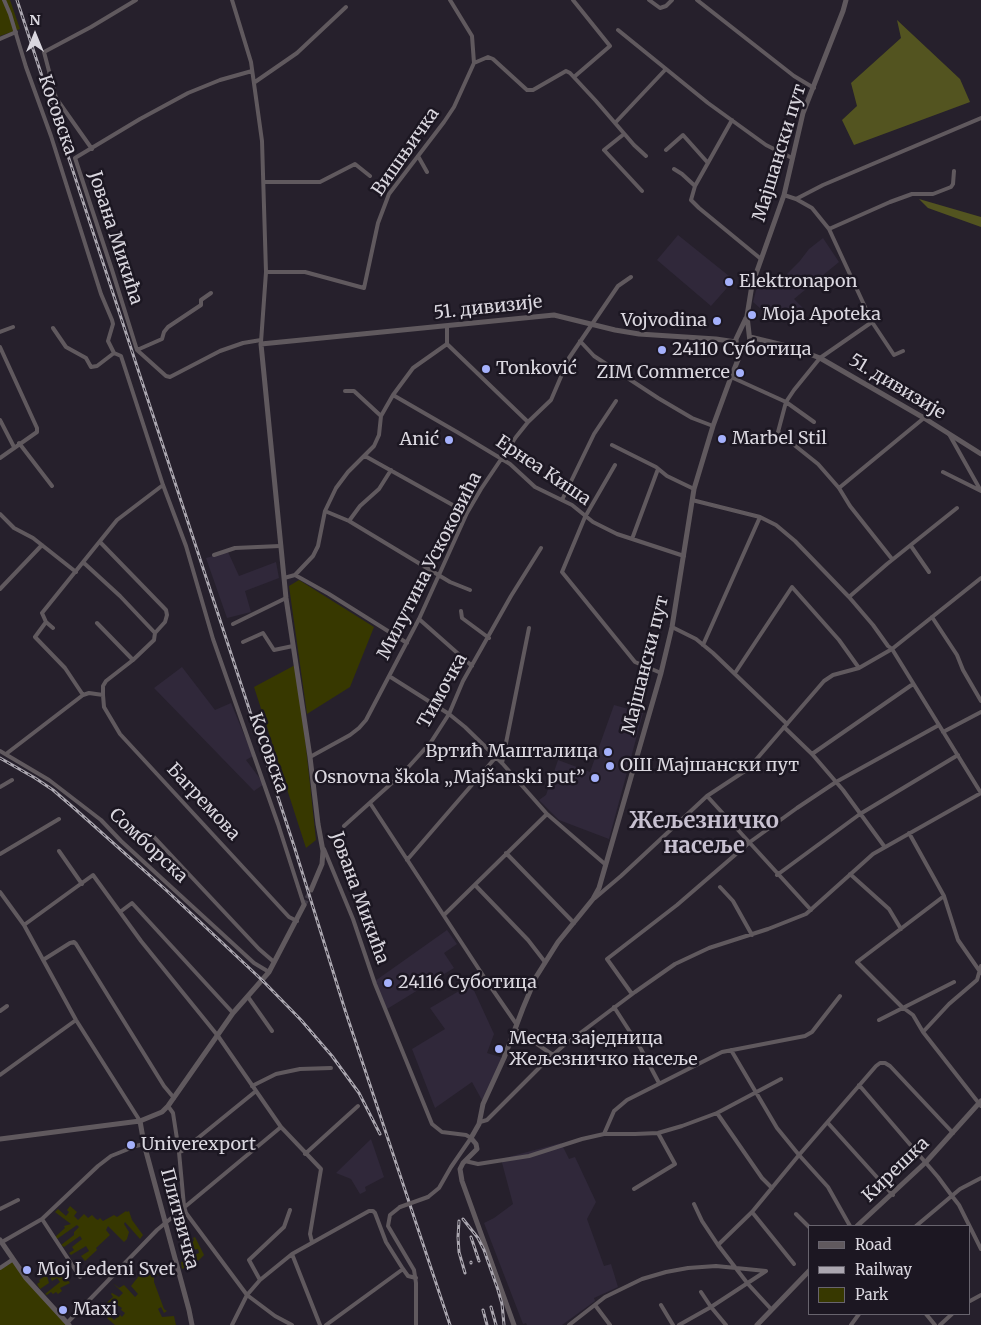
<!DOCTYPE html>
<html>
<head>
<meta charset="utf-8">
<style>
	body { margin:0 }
	#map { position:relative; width:981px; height:1325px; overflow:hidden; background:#26202c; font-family:Merriweather,serif }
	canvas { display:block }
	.legend { position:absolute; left:808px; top:1225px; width:162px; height:90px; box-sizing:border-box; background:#1c1722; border:1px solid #68646e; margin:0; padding:6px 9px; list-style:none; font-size:15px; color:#dad7df }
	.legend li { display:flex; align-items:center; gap:10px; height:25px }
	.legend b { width:25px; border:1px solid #68646e }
	.north { position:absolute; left:10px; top:10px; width:50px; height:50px; -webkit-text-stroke:4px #1c1722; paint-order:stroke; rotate:0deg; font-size:14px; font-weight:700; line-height:20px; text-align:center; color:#dad7df }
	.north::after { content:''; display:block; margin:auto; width:18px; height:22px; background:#dad7df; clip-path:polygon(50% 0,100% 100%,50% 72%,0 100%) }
</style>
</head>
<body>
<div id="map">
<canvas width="981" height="1325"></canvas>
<ul class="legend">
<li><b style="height:6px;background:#60595e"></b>Road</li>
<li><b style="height:6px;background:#aba7b0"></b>Railway</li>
<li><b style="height:14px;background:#373800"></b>Park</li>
</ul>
<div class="north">N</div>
</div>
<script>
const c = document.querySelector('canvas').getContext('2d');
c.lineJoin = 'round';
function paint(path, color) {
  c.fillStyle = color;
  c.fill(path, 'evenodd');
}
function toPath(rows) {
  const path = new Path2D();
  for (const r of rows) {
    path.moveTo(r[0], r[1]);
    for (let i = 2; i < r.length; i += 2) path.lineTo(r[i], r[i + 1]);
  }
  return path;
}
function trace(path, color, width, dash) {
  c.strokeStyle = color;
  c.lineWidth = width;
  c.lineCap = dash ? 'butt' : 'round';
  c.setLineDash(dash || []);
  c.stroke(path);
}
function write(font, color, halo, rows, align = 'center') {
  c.font = font + ' Merriweather,serif';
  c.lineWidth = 5;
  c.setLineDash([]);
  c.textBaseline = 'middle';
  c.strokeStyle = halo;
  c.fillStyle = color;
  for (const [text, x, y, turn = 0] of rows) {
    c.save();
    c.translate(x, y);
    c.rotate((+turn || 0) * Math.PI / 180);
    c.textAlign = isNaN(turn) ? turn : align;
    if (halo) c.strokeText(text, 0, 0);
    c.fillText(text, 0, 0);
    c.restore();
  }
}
const built = toPath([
	[678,235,734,280,711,306,657,260],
	[823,238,839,262,794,299,803,308,797,316,761,309,753,302,760,275,776,285,799,262,809,249],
	[228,552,239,576,276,562,279,578,245,591,251,612,227,618,206,558],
	[182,667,215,710,231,703,253,756,246,760,264,784,254,791,154,688],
	[614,705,643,713,609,839,559,820,539,800,546,795,558,760,590,772],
	[447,930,457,944,444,953,454,968,387,1009,375,981],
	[471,984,494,1034,487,1053,503,1058,483,1102,472,1082,435,1108,412,1049,445,1029,430,1008],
	[371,1139,384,1177,365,1187,366,1191,360,1194,351,1179,336,1173],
	[561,1143,569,1159,575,1157,596,1202,587,1219,604,1266,611,1264,618,1287,594,1298,595,1301,562,1325,527,1325,526,1323,523,1324,484,1223,494,1218,513,1204,501,1159]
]);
const green = toPath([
	[0,0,10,0,20,29,0,36],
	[299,580,374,627,350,687,307,714,289,586],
	[297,664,316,840,306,848,254,687],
	[70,1206,77,1212,74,1216,78,1220,84,1214,88,1218,92,1215,96,1219,98,1220,100,1218,103,1221,114,1215,117,1217,126,1211,127,1212,129,1211,132,1220,143,1235,140,1239,125,1222,124,1224,129,1232,127,1239,124,1242,108,1226,106,1230,110,1235,96,1248,97,1250,85,1261,81,1256,89,1251,86,1246,71,1255,69,1253,74,1250,72,1247,82,1239,80,1236,64,1247,61,1245,74,1235,74,1232,79,1227,77,1225,57,1239,55,1237,65,1228,64,1226,71,1224,55,1212,58,1209,66,1216,69,1212,67,1210],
	[195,1237,204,1255,195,1264,196,1266,193,1268,189,1265,182,1269,181,1262,192,1259,191,1256,199,1253,198,1249,192,1250,191,1249,187,1250,190,1253,185,1254,183,1247,192,1243,194,1240,193,1238],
	[12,1261,68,1325,0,1325,0,1269],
	[65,1265,67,1268,61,1271,70,1283,60,1288,62,1291,58,1294,56,1292,53,1294,51,1292,47,1295,45,1294,60,1282,57,1278,52,1281,49,1275,47,1276,49,1283,40,1289,37,1284,40,1282,39,1280,56,1268,57,1270],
	[167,1267,168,1270,154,1277,154,1282,164,1309,167,1311,164,1313,161,1307,158,1309,162,1317,174,1316,176,1325,115,1325,109,1320,107,1318,110,1316,114,1320,120,1315,122,1317,125,1313,121,1310,122,1308,111,1301,106,1306,111,1312,107,1314,101,1308,113,1297,111,1294,112,1293,119,1297,123,1293,113,1283,119,1288,124,1285,135,1297,138,1294,131,1286,142,1272,144,1274]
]);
const forest = toPath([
	[897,20,960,79,970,102,854,145,842,120,857,106,851,83,901,38],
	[919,199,981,217,981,227,928,208]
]);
const tertiaryTunnel = toPath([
	[304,905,311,890]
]);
const minor = toPath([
	[4,0,10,14,26,67,51,136,101,294,112,320,113,324,108,341,114,353],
	[232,0,251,62,262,141,266,272,261,342],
	[573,0,610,46,574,77],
	[649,0,660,8,666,6,672,0],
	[697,0,794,76,814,88],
	[618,30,708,103,766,145,792,158],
	[0,39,16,32],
	[474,63,488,57,493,59,527,90,533,90,566,71,570,73,596,101,634,145,646,156],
	[252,71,220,80,188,93,140,119,75,158,112,270,137,350,166,376,170,377,220,351,243,343,261,340],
	[255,82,297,53,346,7],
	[732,120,695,186,691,200,699,208,761,259],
	[615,123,665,70],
	[624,134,604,150,642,191],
	[92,149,56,98,44,52,91,27,136,0],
	[666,150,683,135,708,163],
	[418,156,427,172],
	[674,169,682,174,695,186],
	[264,182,320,182,355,164,370,176],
	[784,195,796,199,812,208,829,229,872,322,820,358,794,390,786,402,778,432,818,464,839,488,850,506,892,559],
	[796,199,823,185,981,118],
	[829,229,890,202,912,194,933,194,951,187,953,184,954,171],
	[266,272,305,272,364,288,378,223,389,194,444,122,454,107,474,63,472,36,450,0],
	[872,322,894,355,903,351],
	[53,328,66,347,86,358,91,367,97,366,114,353,121,356,163,485,186,546,213,639,278,824,304,905],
	[0,332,13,327],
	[580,341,594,356,658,398,692,418,713,426],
	[447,344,528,422],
	[0,347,37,428,37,432,0,458],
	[137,350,162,339,164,332,168,327,201,305,201,300,211,293],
	[731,377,786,402,814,422],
	[345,391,354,391,381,416],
	[393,395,457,432,510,464,535,487,572,505,593,522,617,534,684,556],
	[0,420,14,447],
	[949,434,981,491],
	[19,443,52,486],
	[612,445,656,467,667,476,694,489],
	[365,456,467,513],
	[615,465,585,517,562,572,635,662,661,673],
	[943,472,981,491],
	[839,488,924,418],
	[562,500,594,434,616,401],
	[692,500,760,517,776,525,795,541,849,597,873,625,888,646,892,649,981,793],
	[325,511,349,521,450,582,470,590],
	[0,514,14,528,33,538,76,572],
	[349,521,360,506,379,489,391,470],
	[632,539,658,469],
	[100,542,166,610,167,615,165,622,155,633],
	[911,546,929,572],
	[214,555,235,548,280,546],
	[84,563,120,596,155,633],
	[295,575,329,594,407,643],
	[284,578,295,575,313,556,318,546,325,511,336,488,348,472,374,446,379,435,381,416,393,395,413,368,447,344,447,326],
	[0,589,42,545],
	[849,597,887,564,957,508],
	[461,611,462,618,489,638],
	[932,617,957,655,963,670,981,701],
	[419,619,472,666],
	[46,622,53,628],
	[97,623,133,660],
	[233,624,286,598],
	[672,627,696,639,713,653,787,724],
	[243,642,263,633,274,650,293,646],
	[703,645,760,517],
	[735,673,792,587,839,640,859,668],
	[389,676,449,714,465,727,502,763,547,814,606,865],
	[83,695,65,668,35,637,46,622,42,613,117,520,163,485],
	[103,695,104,707,120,734,289,917,297,921],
	[784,727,812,754,843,790,884,846],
	[943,732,981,712],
	[0,751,49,780,101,820,121,841,254,963,269,972],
	[6,754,83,695,89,693,103,695,103,686,106,681,133,660,154,640,155,633],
	[812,754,913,684],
	[310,757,350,735,359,728,366,720,419,619,467,513,481,489,516,437,528,422,551,400,569,358,618,286,631,277],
	[502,763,529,628],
	[0,787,12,780],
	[707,796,811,910],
	[370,803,486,980,517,1025],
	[344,826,403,773,431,742,449,714,463,681,511,596,541,548],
	[909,833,944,896,958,940,981,973],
	[154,837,259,949,274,962],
	[324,849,353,919,375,984,432,1124,442,1132,466,1135,471,1138,451,1167,439,1188,428,1197],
	[59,851,82,884],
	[506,853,574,923],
	[0,854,59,819],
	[407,860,496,757],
	[850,874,889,909,901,929],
	[777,875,860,814,958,755],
	[475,885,528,940,545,962],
	[720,887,733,901,752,935],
	[0,892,24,925,76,1020,140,1121],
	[944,896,857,962,902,1007,913,1015,923,1032,981,1106],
	[595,898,621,876,707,796,748,769,824,681,833,675,859,668,892,649,981,578],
	[120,912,132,903,233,1013],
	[444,915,547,814],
	[24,925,93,875,141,941,218,1036,281,1127,321,1169,310,1234,312,1242],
	[43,960,70,943,74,942,76,944,164,1086,174,1098],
	[632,994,607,959,677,905,750,842,797,808,836,782,939,725],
	[248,997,272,1031],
	[614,1007,641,1049,659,1083],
	[0,1011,7,1006],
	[879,1020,954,982],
	[515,1029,553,1055],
	[923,1032,949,1004,977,980,981,966],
	[731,1050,777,1128,799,1155,828,1187,850,1226],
	[0,1075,76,1020],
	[859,1085,938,1177,952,1196,959,1205,981,1249],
	[252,1086,276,1074,300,1069,331,1068],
	[168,1106,173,1113,179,1152,184,1206,186,1213,247,1295,275,1316,292,1325],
	[717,1113,762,1178,772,1188],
	[480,1122,487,1120,544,1063,563,1046,635,992,675,964,709,948,768,929,806,914,873,854,981,793],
	[828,1123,893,1195],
	[604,1134,614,1111,627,1100,722,1052,805,1036,812,1032,840,996],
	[179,1152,182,1151,256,1091],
	[305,1154,358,1106],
	[465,1161,478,1164,529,1156,582,1139,604,1134,635,1134,658,1133,682,1126,717,1113,781,1079],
	[634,1189,675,1164,658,1133],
	[694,1204,702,1221,718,1245,748,1284,771,1309],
	[400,1207,390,1215,388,1226,414,1270,416,1283,416,1325],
	[0,1209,18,1200],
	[752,1212,794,1264],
	[796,1214,810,1228],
	[42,1219,80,1277],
	[916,1226,960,1189,981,1178],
	[2,1242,42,1219,98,1166,111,1156,136,1146,144,1144],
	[718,1245,752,1212,799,1155,876,1066,880,1063,885,1063,890,1066,953,1133],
	[292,1254,320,1325],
	[0,1268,12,1260],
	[260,1280,249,1260,284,1227,290,1210],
	[701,1292,711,1307,726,1325],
	[970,1301,981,1295],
	[595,1305,610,1325],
	[661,1305,673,1325],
	[926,1314,935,1325],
	[67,1323,157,1230,281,1127],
	[232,1325,247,1295,260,1280,292,1254,369,1211,373,1211,375,1213,386,1242,403,1269,408,1276,416,1278],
	[326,1325,403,1269],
	[569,1325,605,1297,642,1279,666,1272,688,1268,716,1266,766,1271],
	[679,1325,711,1307,766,1271],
	[851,1325,859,1314],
	[940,1325,952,1314]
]);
const tertiary = toPath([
	[750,337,791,347,820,358,924,418,981,454],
	[737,359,736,339,746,318],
	[311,890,322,864,323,851,318,824,310,757,286,598,261,344,554,315,615,330,639,334,716,339,736,342],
	[140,1121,144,1144,189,1310,192,1325],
	[0,1139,140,1121,162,1112,168,1106,233,1013,269,972,304,905],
	[857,1226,926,1162,981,1101],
	[0,1240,26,1278,69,1325],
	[514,1325,462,1181,460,1169,463,1163,477,1149,476,1144,471,1138,479,1124,483,1104,504,1058,523,1008,536,977,558,942,593,899,599,888,661,673,672,627,694,489,713,426,731,377,742,350,750,342,747,316,752,285,784,195,803,113,843,11,846,0],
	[757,1325,810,1270]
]);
const rail = toPath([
	[17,0,294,846,345,1010,450,1325],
	[0,758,35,778,53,790,75,809,166,890,263,981,301,1020,332,1056,359,1093,380,1134],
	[463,1219,478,1238,484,1250,498,1290,502,1304,504,1325],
	[459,1221,458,1237,459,1252,465,1273],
	[471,1237,479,1261],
	[471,1262,471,1263],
	[491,1307,496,1325],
	[483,1310,487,1325]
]);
const minorBridge = toPath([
	[400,1207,428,1197]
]);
const markers = [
	[729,282,5,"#a5b1fc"],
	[752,315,5,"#a5b1fc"],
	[717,321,5,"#a5b1fc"],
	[662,350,5,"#a5b1fc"],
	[486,369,5,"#a5b1fc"],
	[740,373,5,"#a5b1fc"],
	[722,439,5,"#a5b1fc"],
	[449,440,5,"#a5b1fc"],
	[608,752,5,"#a5b1fc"],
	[610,766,5,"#a5b1fc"],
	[595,778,5,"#a5b1fc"],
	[388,983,5,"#a5b1fc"],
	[499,1049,5,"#a5b1fc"],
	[131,1145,5,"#a5b1fc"],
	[27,1270,5,"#a5b1fc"],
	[63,1310,5,"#a5b1fc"]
];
const streetNames = [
	["Косовска",57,115,71],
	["Вишњичка",406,152,-55],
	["Мајшански пут",780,153,-73],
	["Јована Микића",115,238,72],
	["51. дивизије",488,308,-6],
	["51. дивизије",897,387,31],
	["Ернеа Киша",543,471,34],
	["Милутина Ускоковића",430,566,-63],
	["Мајшански пут",646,665,-76],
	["Тимочка",443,691,-61],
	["Косовска",268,753,70],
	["Багремова",203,802,47],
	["Сомборска",148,846,43],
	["Јована Микића",359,898,70],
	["Кирешка",896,1170,-44],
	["Плитвичка",179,1219,75]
];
const poiNames = [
	["Elektronapon",739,282],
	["Moja Apoteka",762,315],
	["Vojvodina",707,321,"right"],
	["24110 Суботица",672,350],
	["Tonković",496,369],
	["ZIM Commerce",730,373,"right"],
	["Marbel Stil",732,439],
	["Anić",439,440,"right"],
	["Вртић Машталица",598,752,"right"],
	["ОШ Мајшански пут",620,766],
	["Osnovna škola „Majšanski put”",585,778,"right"],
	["24116 Суботица",398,983],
	["Месна заједница",509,1039],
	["Жељезничко насеље",509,1060],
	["Univerexport",141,1145],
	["Moj Ledeni Svet",37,1270],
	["Maxi",73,1310]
];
const districtNames = [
	["Жељезничко",704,822],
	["насеље",704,847]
];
paint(built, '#30283a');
paint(green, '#373800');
paint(forest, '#535420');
trace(tertiaryTunnel, '#413b47', 5, [5, 2.5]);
trace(minor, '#60595e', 4);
trace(tertiary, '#60595e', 5);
trace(rail, '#aba7b0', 3);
trace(rail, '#1c1722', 1, [4]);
trace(minorBridge, '#60595e', 4);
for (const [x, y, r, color] of markers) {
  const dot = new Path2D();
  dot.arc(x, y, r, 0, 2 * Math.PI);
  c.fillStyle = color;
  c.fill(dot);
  trace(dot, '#1c1722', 2);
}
write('18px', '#dad7df', '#1c1722', streetNames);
write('18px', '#dad7df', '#1c1722', poiNames, 'left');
write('bold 22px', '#c7c0d0', '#1c1722', districtNames);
</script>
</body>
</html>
